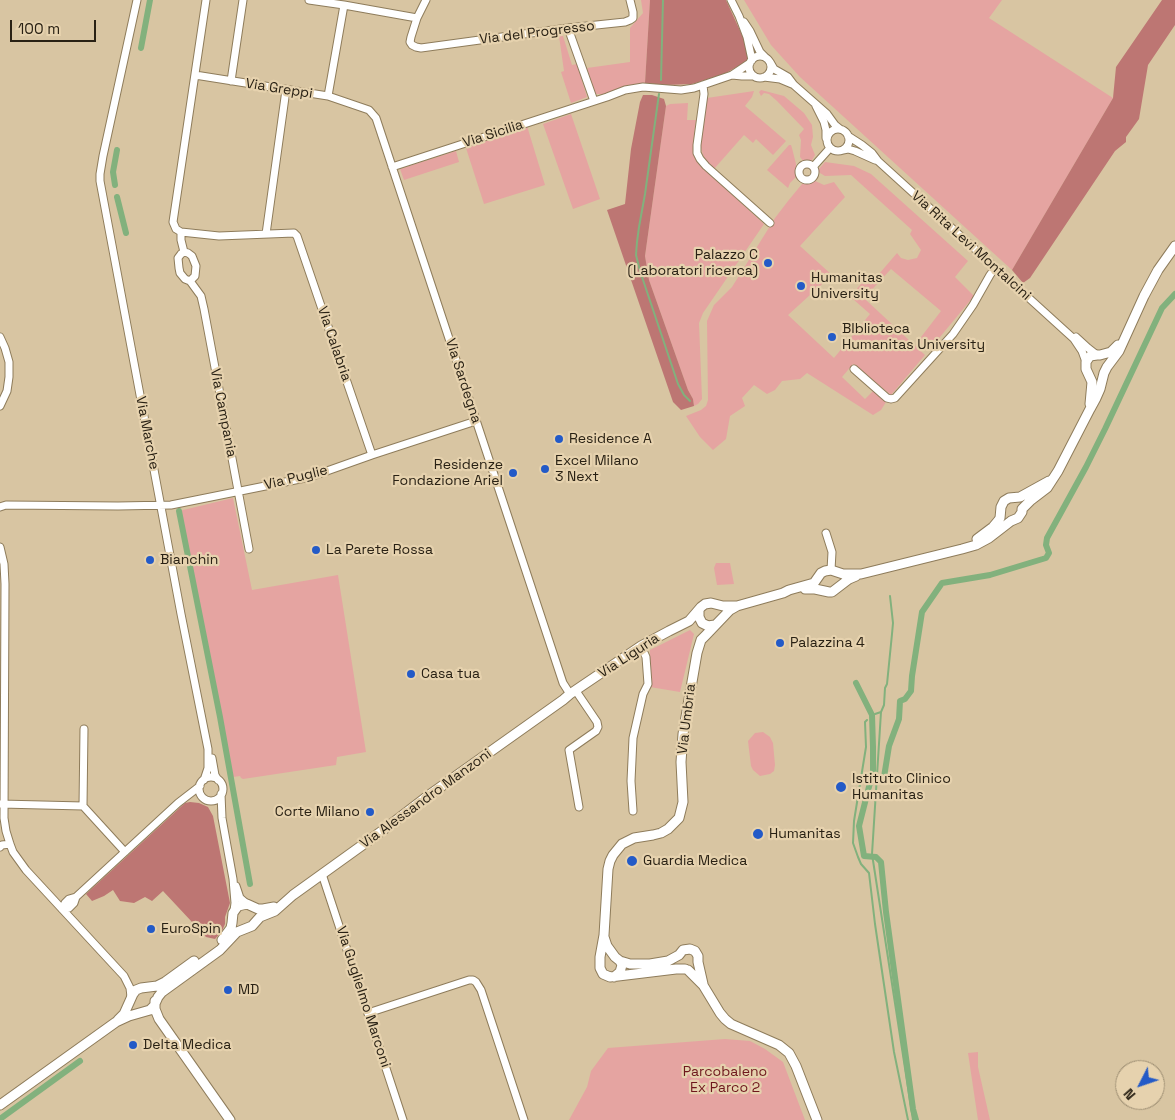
<!DOCTYPE html>
<html>
<head>
<meta charset="utf-8">
<style>
	body { margin:0 }
	#map { position:relative; width:1175px; height:1120px; overflow:hidden; background:#d8c5a2; font-family:"Space Grotesk",sans-serif }
	canvas { display:block }
	.north { position:absolute; left:1115px; top:1060px; width:50px; height:50px; box-sizing:border-box; background:#e6d2ae; border:1px solid #9a8b70; border-radius:50%; rotate:229deg; font-size:14px; font-weight:700; line-height:20px; text-align:center; color:#292114 }
	.north::after { content:''; display:block; margin:auto; width:18px; height:22px; background:#235ac7; clip-path:polygon(50% 0,100% 100%,50% 72%,0 100%) }
	.scale { position:absolute; left:10px; top:20px; width:86px; height:22px; box-sizing:border-box; border:2px solid #292114; border-top:0; padding-left:6px; font-size:15px; line-height:18px; white-space:nowrap; color:#292114; -webkit-text-stroke:4px #e6d2ae; paint-order:stroke }
</style>
</head>
<body>
<div id="map">
<canvas width="1175" height="1120"></canvas>
<div class="north">N</div>
<div class="scale">100 m</div>
</div>
<script>
const c = document.querySelector('canvas').getContext('2d');
c.lineJoin = 'round';
function paint(path, color) {
  c.fillStyle = color;
  c.fill(path, 'evenodd');
}
function toPath(rows) {
  const path = new Path2D();
  for (const r of rows) {
    if (r.length === 3) {
      path.moveTo(r[0] + r[2], r[1]);
      path.arc(r[0], r[1], r[2], 0, 2 * Math.PI);
      continue;
    }
    path.moveTo(r[0], r[1]);
    for (let i = 2; i < r.length; i += 2) path.lineTo(r[i], r[i + 1]);
  }
  return path;
}
function trace(path, color, width, dash) {
  c.strokeStyle = color;
  c.lineWidth = width;
  c.lineCap = dash ? 'butt' : 'round';
  c.setLineDash(dash || []);
  c.stroke(path);
}
function write(font, color, halo, rows, align = 'center') {
  c.font = font + ' "Space Grotesk",sans-serif';
  c.lineWidth = 4.5;
  c.setLineDash([]);
  c.textBaseline = 'middle';
  c.strokeStyle = halo;
  c.fillStyle = color;
  for (const [text, x, y, turn = 0] of rows) {
    c.save();
    c.translate(x, y);
    c.rotate((+turn || 0) * Math.PI / 180);
    c.textAlign = isNaN(turn) ? turn : align;
    if (halo) c.strokeText(text, 0, 0);
    c.fillText(text, 0, 0);
    c.restore();
  }
}
const green = toPath([
	[641,0,650,0,645,83,605,94,595,94,587,68,630,62,630,28,643,13],
	[744,0,1002,0,989,18,1113,98,1012,270,800,77,771,45],
	[559,36,563,36,572,65,577,64,587,97,571,103,561,72,564,71],
	[761,90,784,96,804,113,812,125,813,137,811,145,815,155,811,162,805,163,800,157,801,140,799,135,804,129,777,101,769,94,764,93,761,96,759,92],
	[754,91,752,97,745,106,786,141,773,155,756,139,753,143,744,135,714,169,707,163,703,155,700,144,707,98],
	[688,103,687,120,696,120,693,144,694,153,696,160,702,167,764,224,703,313,699,323,702,399,698,404,694,406,693,399,688,390,649,280,645,256,666,106,670,104],
	[571,114,600,199,573,209,543,124],
	[527,126,545,185,484,204,466,148],
	[789,145,791,145,792,148,796,164,796,177,790,183,788,188,767,170],
	[456,151,459,162,404,180,400,169],
	[825,162,854,166,871,174,968,261,955,277,974,296,930,349,918,341,941,311,891,269,867,295,866,300,925,355,891,395,853,364,842,377,865,399,874,390,886,402,881,410,873,415,807,373,800,379,782,381,775,390,767,394,754,385,742,398,745,406,730,416,726,439,713,450,700,437,686,416,701,410,706,406,708,400,707,321,714,305,732,287,775,218,788,201,802,184,813,180,824,185,834,182,845,197,800,246,832,275,788,315,834,358,870,314,845,292,848,289,853,293,867,277,873,281,897,253,901,258,908,260,917,258,921,250,910,234,912,230,851,175,825,176,820,173,818,170],
	[233,498,252,590,338,575,366,752,337,757,336,765,243,779,241,778,240,776,233,777,179,511],
	[716,563,730,563,734,584,717,585,714,568],
	[690,630,694,634,680,692,650,687,650,650],
	[763,732,770,737,773,743,775,765,774,771,770,774,760,776,753,770,751,766,748,741,755,733],
	[725,1039,750,1041,765,1049,783,1062,805,1120,569,1120,587,1087,591,1071,608,1048],
	[978,1052,978,1067,990,1120,978,1120,968,1053]
]);
const forest = toPath([
	[650,0,726,0,748,48,749,54,747,60,742,64,724,74,692,84,666,85,645,83],
	[1162,0,1175,0,1175,25,1148,65,1139,119,1126,137,1126,142,1115,151,1030,278,1023,283,1012,270,1113,98,1116,67],
	[643,95,652,95,664,99,666,106,645,256,649,280,688,390,693,399,694,406,681,410,673,402,607,210,625,204,631,149,640,102],
	[190,802,199,803,208,807,213,816,230,903,225,917,225,924,222,931,215,939,206,937,163,891,152,901,145,897,134,903,120,901,113,890,104,896,92,901,86,894,185,803]
]);
const stream = toPath([
	[661,80,663,0],
	[659,94,645,194,639,227,637,242,636,255,640,271,678,384,684,395,690,401],
	[890,596,893,623,892,634,887,684,885,688,884,705,881,712,872,854,913,1120],
	[875,714,881,712],
	[867,720,865,722,866,747,854,821,853,843,858,857,861,864,869,873,875,924,894,1052,908,1120]
]);
const canal = toPath([
	[141,48,150,0],
	[115,185,113,172,117,150],
	[117,197,126,233],
	[179,511,220,717,250,884],
	[856,683,872,715,873,747,873,771,859,826,864,856,876,857,881,862,886,912,913,1109,916,1120],
	[884,777,889,746,899,719,900,701,905,699,911,691,912,676,922,612,942,583,990,575,1046,558,1049,553,1046,545,1047,538,1086,467,1105,429,1162,308,1175,294],
	[0,1119,80,1061]
]);
const minor = toPath([
	[137,0,103,156,100,174,100,181,181,614,208,749,208,768,204,780],
	[206,0,173,222,176,229,181,232,219,236,294,233,297,236,372,455],
	[309,0,344,5,417,18],
	[426,0,417,18,411,37,410,42,412,45,416,47,421,48,568,28,625,22,630,20,633,18,633,12,630,0],
	[731,0,739,16,747,37,752,60],
	[744,22,750,31,760,52,765,57],
	[568,28,594,101],
	[760,67,11],
	[770,62,774,69,788,77,794,85,827,114,835,125,840,129],
	[195,75,328,96,369,110,376,118,563,683,570,694],
	[732,75,742,76,754,76],
	[764,77,780,79,792,84],
	[231,81,243,0],
	[703,85,704,94,697,145,697,153,700,159,706,166,770,223],
	[328,96,344,5],
	[816,106,824,122,826,130,826,138],
	[838,140,11],
	[848,136,862,145,872,153,878,161,1074,339,1082,351,1086,362],
	[843,150,848,149,855,151,875,160],
	[807,172,8],
	[392,167,607,97,625,90,643,87,681,90,694,88,732,75,750,63],
	[813,167,830,148],
	[181,232,181,240,184,252],
	[266,234,286,90],
	[184,252,188,253,192,256,196,266,195,276,190,281,185,279,180,273,179,268,178,258,181,254,184,252],
	[190,281,201,296,204,309,249,549],
	[0,337,5,348,9,362,9,377,7,391,0,406],
	[1076,337,1088,348,1097,355],
	[854,369,887,398,891,399,895,398,953,334,973,305,990,275,995,268],
	[0,507,6,505,118,506,171,505,310,477,372,455,476,421],
	[826,533,832,552,831,570],
	[0,547,4,564,5,584,4,818,6,831,10,844,13,852,26,870,124,976,130,988,131,997],
	[576,691,597,722,598,727,596,731,569,750,579,807],
	[84,729,83,806,125,852],
	[212,758,215,775,218,780],
	[211,789,12],
	[221,794,222,818,233,879,235,903,234,911],
	[1,804,83,806],
	[633,811,631,781,633,738,643,694,648,684,646,657,641,646],
	[0,847,2,845,10,844],
	[322,874,403,1120],
	[236,886,240,898,247,904],
	[76,897,74,903,69,908,62,909,65,903,69,899,76,897,178,803,200,786],
	[368,1013,469,980,473,980,476,982,481,990,524,1120]
]);
const tertiary = toPath([
	[1090,404,1092,382,1086,369,1086,362,1090,356,1097,355,1100,355,1111,352,1118,345],
	[977,539,993,527,998,521,1000,518,1001,507,1004,501,1009,498,1020,497,1049,481],
	[805,589,815,589,829,592,832,592,849,579,856,576],
	[699,610,699,617,702,623,708,626,715,625],
	[604,937,607,946,615,957,620,961,622,965,620,972,614,977],
	[222,940,231,928,232,923,233,913,238,906,247,904,258,909,263,909,274,907],
	[620,961,630,964,650,964,668,961,679,955,683,950,690,949,695,951,698,956,698,962,703,984],
	[685,969,676,969,610,977,603,974,600,968,600,957,604,935,608,869,610,861,613,855,622,844,634,838,653,835,661,833,668,829,679,818,683,802,681,762,683,734,697,653,701,640,706,635,730,610,737,606],
	[688,970,703,985,720,1013,725,1019,731,1024,779,1045,789,1053,796,1066,817,1120],
	[155,1001,155,1009,159,1019,230,1120],
	[118,1020,124,1014,133,994,136,990,141,988,157,986,165,982,194,961],
	[0,1105,116,1022,129,1016,150,1010,154,1006,158,997,162,992,220,950,237,932,252,926,260,917,275,911,293,895,382,831,425,798,563,700,570,694,641,646,669,631,689,621,701,607,705,604,711,603,723,606,737,606,783,593,789,590,814,583,821,573,825,571,831,570,843,574,861,574,962,549,976,545,989,538,1011,521,1018,518,1022,512,1022,509,1030,501,1047,488,1058,471,1090,409,1096,398,1100,389,1104,373,1107,367,1119,351,1144,296,1158,270,1175,246]
]);
const markers = [
	[768,263,5,"#235ac7"],
	[801,286,5,"#235ac7"],
	[832,337,5,"#235ac7"],
	[559,439,5,"#235ac7"],
	[545,469,5,"#235ac7"],
	[513,473,5,"#235ac7"],
	[316,550,5,"#235ac7"],
	[150,560,5,"#235ac7"],
	[780,643,5,"#235ac7"],
	[411,674,5,"#235ac7"],
	[841,787,6,"#235ac7"],
	[370,812,5,"#235ac7"],
	[758,834,6,"#235ac7"],
	[632,861,6,"#235ac7"],
	[151,929,5,"#235ac7"],
	[228,990,5,"#235ac7"],
	[133,1045,5,"#235ac7"]
];
const streetNames = [
	["Via del Progresso",537,33,-7],
	["Via Greppi",279,89,9],
	["Via Sicilia",493,134,-18],
	["Via Rita Levi Montalcini",971,246,42],
	["Via Calabria",334,344,71],
	["Via Sardegna",463,381,72],
	["Via Campania",223,413,79],
	["Via Marche",147,433,79],
	["Via Puglie",296,478,-14],
	["Via Liguria",629,656,-33],
	["Via Umbria",687,719,-83],
	["Via Alessandro Manzoni",426,799,-36],
	["Via Guglielmo Marconi",363,997,72]
];
const poiNames = [
	["Palazzo C",758,255,"right"],
	["(Laboratori ricerca)",758,271,"right"],
	["Humanitas",811,278],
	["University",811,294],
	["BIblioteca",842,329],
	["Humanitas University",842,345],
	["Residence A",569,439],
	["Excel Milano",555,461],
	["3 Next",555,477],
	["Residenze",503,465,"right"],
	["Fondazione Ariel",503,481,"right"],
	["La Parete Rossa",326,550],
	["Bianchin",160,560],
	["Palazzina 4",790,643],
	["Casa tua",421,674],
	["Istituto Clinico",852,779],
	["Humanitas",852,795],
	["Corte Milano",360,812,"right"],
	["Humanitas",769,834],
	["Guardia Medica",643,861],
	["EuroSpin",161,929],
	["MD",238,990],
	["Delta Medica",143,1045]
];
const parkNames = [
	["Parcobaleno",725,1072],
	["Ex Parco 2",725,1088]
];
paint(green, '#e5a4a1');
paint(forest, '#bd7673');
trace(stream, '#82b17d', 2);
trace(canal, '#82b17d', 6);
trace(minor, '#8e7c5b', 9);
trace(tertiary, '#8e7c5b', 11);
trace(minor, '#fff', 7);
trace(tertiary, '#fff', 9);
for (const [x, y, r, color] of markers) {
  const dot = new Path2D();
  dot.arc(x, y, r, 0, 2 * Math.PI);
  c.fillStyle = color;
  c.fill(dot);
  trace(dot, '#e6d2ae', 2);
}
write('14px', '#292114', '#e6d2ae', streetNames);
write('14px', '#292114', '#e6d2ae', poiNames, 'left');
write('14px', '#6e171d', '#e6d2ae', parkNames);
</script>
</body>
</html>
